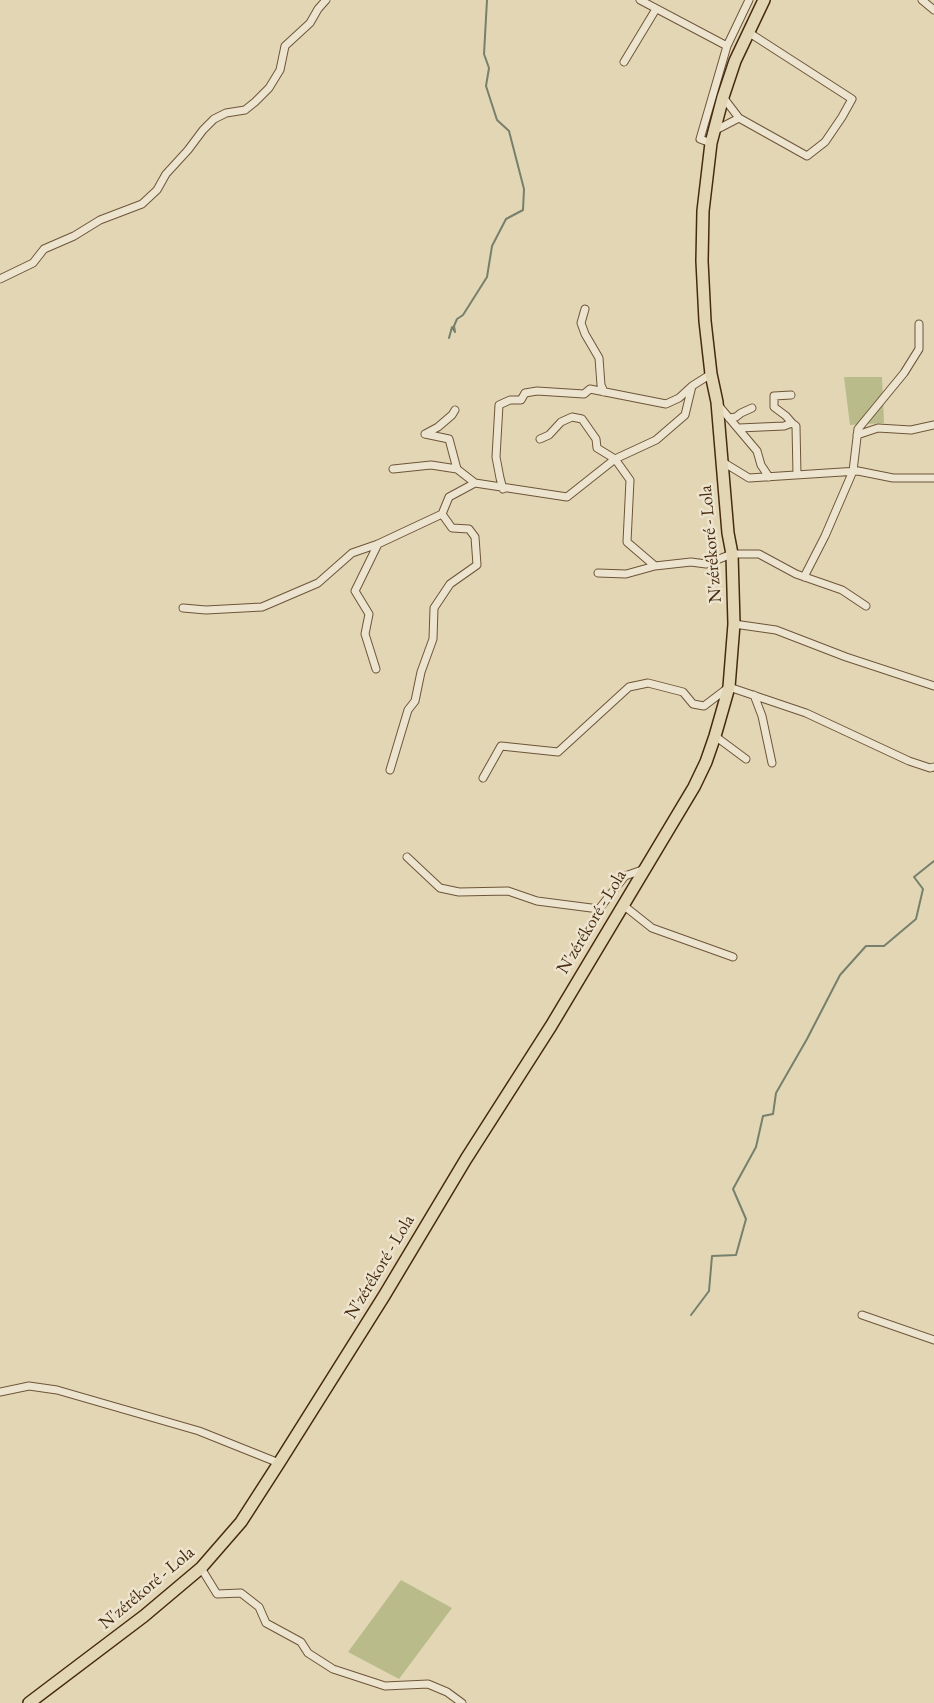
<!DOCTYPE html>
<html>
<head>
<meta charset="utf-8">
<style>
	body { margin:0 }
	canvas { display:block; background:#e3d6b5 }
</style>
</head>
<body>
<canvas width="934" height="1703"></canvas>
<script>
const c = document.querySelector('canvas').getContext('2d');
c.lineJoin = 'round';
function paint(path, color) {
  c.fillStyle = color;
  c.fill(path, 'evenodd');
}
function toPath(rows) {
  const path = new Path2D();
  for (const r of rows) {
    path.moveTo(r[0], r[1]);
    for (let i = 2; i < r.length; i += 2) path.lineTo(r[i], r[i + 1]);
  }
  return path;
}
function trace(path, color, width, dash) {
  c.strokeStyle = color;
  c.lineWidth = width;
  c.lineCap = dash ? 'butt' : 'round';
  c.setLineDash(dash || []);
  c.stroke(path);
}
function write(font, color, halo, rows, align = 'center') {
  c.font = font + ' "EB Garamond",serif';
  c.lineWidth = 5;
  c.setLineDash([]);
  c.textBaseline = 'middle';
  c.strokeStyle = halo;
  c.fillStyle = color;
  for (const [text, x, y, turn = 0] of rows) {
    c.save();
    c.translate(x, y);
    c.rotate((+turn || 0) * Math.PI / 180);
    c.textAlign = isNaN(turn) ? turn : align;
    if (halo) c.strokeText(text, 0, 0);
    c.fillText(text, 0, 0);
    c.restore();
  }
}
const green = toPath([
	[844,377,882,377,884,423,850,425],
	[401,1580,452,1608,399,1679,348,1652]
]);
const stream = toPath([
	[449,338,452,327,455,332,454,326,457,319,463,315,487,277,492,246,506,219,523,210,524,189,509,131,497,120,486,86,489,68,484,54,487,0],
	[691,1315,709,1291,712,1256,736,1255,746,1219,733,1189,756,1147,763,1116,773,1114,776,1093,807,1039,840,975,866,946,884,946,916,919,923,889,914,877,934,861]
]);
const minor = toPath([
	[640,0,727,46],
	[922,0,934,10],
	[624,62,656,9],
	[723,97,739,118,807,156,825,142,842,117,852,99,748,32],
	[714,131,739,118],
	[711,143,700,139,727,46,749,0],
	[0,279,33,263,44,249,74,236,100,220,142,204,157,190,166,174,188,150,203,130,214,119,226,113,245,110,255,102,269,88,280,70,285,46,310,23,318,9,326,0],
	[585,309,581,323,585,334,599,358,601,385,604,392],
	[719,406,757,451,761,465,769,477],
	[729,418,736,417,741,413,752,408],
	[792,423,796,426,797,475],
	[739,428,784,426,792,423,786,416,774,407,774,396,791,395],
	[425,434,449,439,457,469],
	[425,434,438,427,452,415,455,410],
	[857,435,878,428,911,430,934,425],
	[540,439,549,435,561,422,572,417,582,419,596,439,597,448,615,459,630,480,627,542,655,566,691,562,706,564,732,554,759,554,796,574,842,590,866,606],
	[721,461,749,478,858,471,893,478,934,478],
	[393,469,431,465,457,469,475,483],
	[503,489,500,478,496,457,499,405,510,400,521,400,525,393,537,391,584,394,590,389,666,404,679,398,692,386],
	[598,573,626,574,655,566],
	[804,577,825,536,853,471,858,429,904,373,919,349,919,324],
	[183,608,206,610,262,607,318,583,352,553,378,544,442,514,449,497,475,483,567,497,615,459,656,440,685,415,692,386,711,374],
	[734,624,776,630,846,657,934,686],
	[376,669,365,634,369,614,355,591,378,544],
	[754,695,762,716,772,763],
	[715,736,746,759],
	[390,770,408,710,415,701,421,672,433,639,434,608,450,584,477,565,475,537,469,529,452,528,442,514],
	[483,778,501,746,558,752,629,687,648,683,683,692,693,704,704,706,729,687,806,713,909,761,930,768,934,767],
	[407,857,440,888,459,892,508,891,537,901,599,909,625,876,645,869],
	[623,905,652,928,733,957],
	[862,1315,934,1340],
	[0,1392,29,1386,57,1390,199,1431,279,1463],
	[201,1568,217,1594,241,1593,259,1607,266,1623,301,1642,308,1653,333,1669,385,1686,428,1684,447,1692,462,1703]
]);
const trunk = toPath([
	[29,1703,144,1616,201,1568,241,1522,279,1463,384,1296,466,1159,551,1026,694,787,706,762,715,736,729,687,734,624,732,554,728,533,717,402,711,374,705,321,702,261,703,211,711,143,723,97,735,61,764,0]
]);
const streetNames = [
	["N'zérékoré - Lola",711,544,-95],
	["N'zérékoré - Lola",592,922,-59],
	["N'zérékoré - Lola",380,1267,-59],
	["N'zérékoré - Lola",147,1588,-40]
];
paint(green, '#b9bc8a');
trace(stream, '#76806c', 2);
trace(minor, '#6d5538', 9);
trace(trunk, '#462a0e', 14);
trace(minor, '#ede4cf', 7);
trace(trunk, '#e3d6b5', 11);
write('18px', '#462a0e', '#ede4cf', streetNames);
</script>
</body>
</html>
